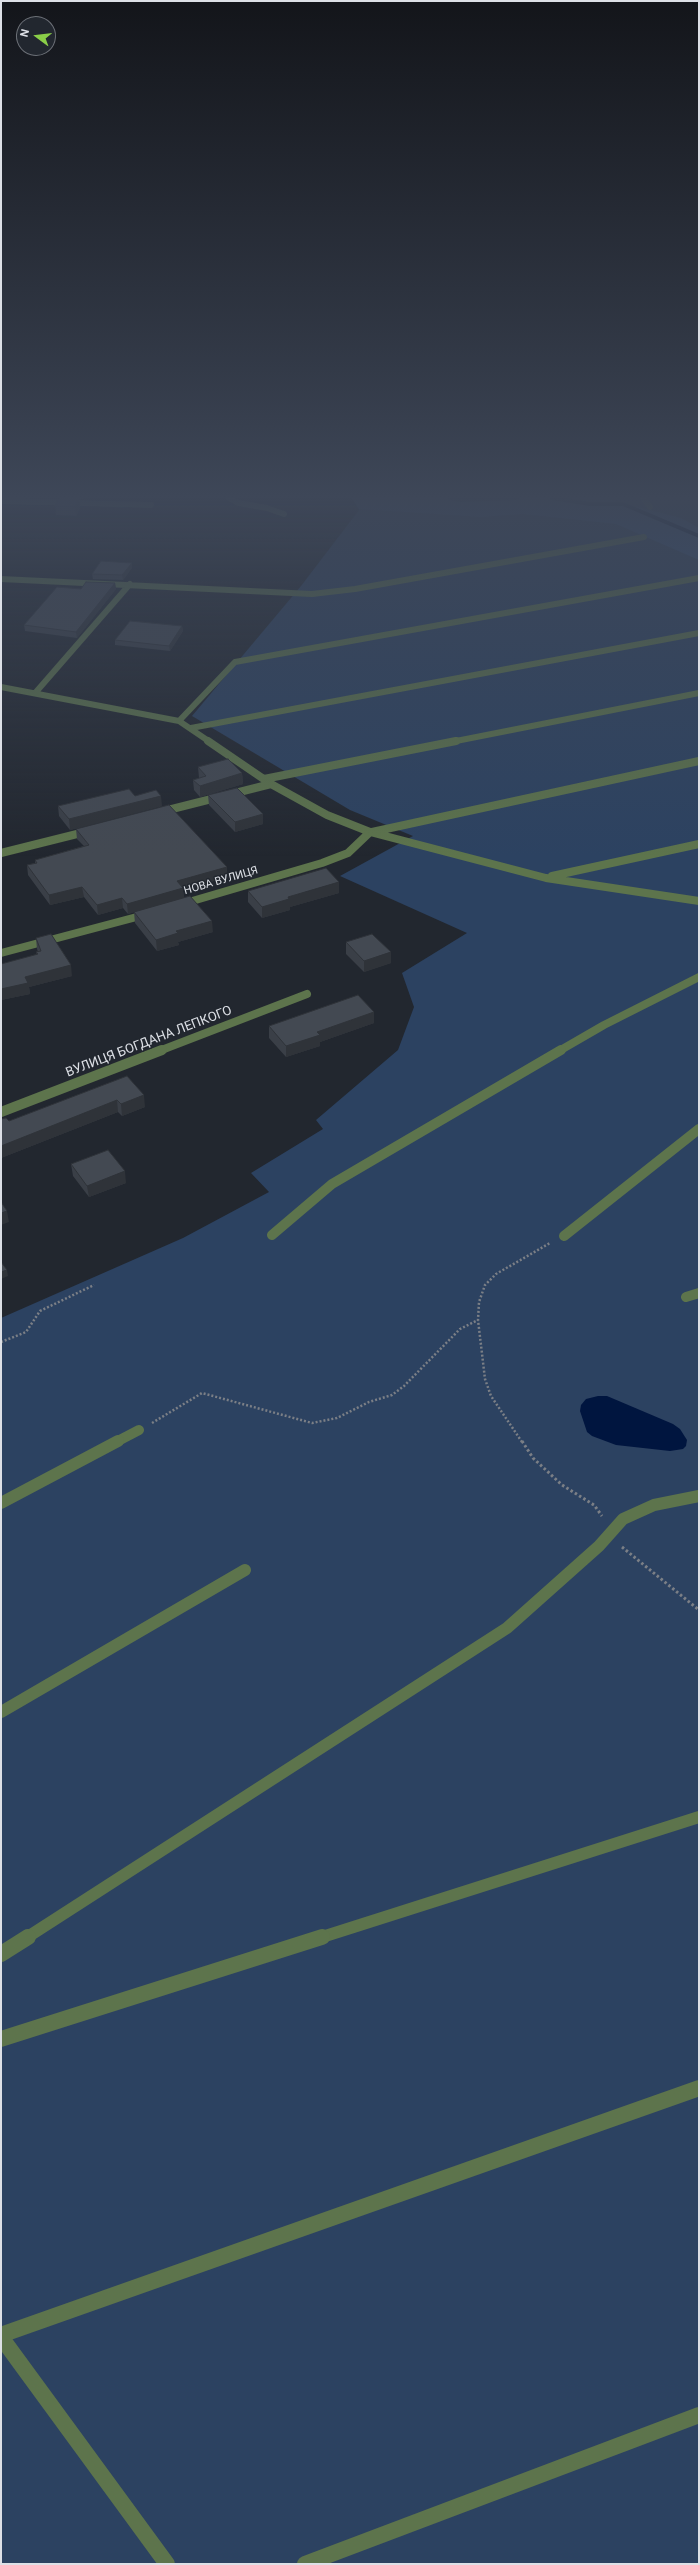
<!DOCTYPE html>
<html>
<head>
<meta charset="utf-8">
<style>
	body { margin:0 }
	#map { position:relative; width:700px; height:2565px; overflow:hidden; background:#22272f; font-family:Roboto,sans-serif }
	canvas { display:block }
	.frame { position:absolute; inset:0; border:2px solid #dde0e6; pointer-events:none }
	.north { position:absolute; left:16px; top:16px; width:40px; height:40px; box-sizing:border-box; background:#22272f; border:1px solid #6d7178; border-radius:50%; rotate:285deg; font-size:11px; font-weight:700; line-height:16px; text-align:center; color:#dde0e6 }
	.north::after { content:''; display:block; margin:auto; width:14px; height:18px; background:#8ace48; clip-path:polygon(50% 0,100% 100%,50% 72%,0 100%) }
</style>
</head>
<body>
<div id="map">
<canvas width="700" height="2565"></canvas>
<div class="frame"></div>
<div class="north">N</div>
</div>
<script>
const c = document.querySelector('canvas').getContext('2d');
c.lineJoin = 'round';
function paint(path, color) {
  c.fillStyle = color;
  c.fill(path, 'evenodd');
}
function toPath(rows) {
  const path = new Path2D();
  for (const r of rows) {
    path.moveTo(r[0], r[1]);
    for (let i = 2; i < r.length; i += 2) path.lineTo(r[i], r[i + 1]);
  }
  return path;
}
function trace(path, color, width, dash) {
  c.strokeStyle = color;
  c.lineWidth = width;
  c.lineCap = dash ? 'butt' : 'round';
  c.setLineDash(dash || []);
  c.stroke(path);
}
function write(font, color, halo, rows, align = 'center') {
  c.font = font + ' Roboto,sans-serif';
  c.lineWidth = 3;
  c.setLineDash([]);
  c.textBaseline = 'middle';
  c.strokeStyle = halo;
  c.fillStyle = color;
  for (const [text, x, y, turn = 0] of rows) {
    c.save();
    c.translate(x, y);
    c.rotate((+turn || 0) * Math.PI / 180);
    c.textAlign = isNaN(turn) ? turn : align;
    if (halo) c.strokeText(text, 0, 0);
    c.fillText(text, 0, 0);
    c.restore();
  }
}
const green = toPath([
	[352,498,699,498,699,2564,1,2564,1,1318,183,1238,269,1192,251,1173,323,1129,316,1120,398,1050,414,1007,402,973,467,933,340,876,413,836,350,810,192,716,301,586,359,510]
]);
const forest = toPath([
	[352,498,603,498,681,518,699,528,699,560,616,524,523,514,481,517,359,509]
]);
const water = toPath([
	[598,1396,607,1396,673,1424,680,1429,687,1440,686,1446,683,1449,670,1451,616,1445,592,1436,587,1432,580,1411,581,1405,586,1399]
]);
const stream = toPath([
	[450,498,461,500,517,498],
	[552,498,590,504,623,504,699,536]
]);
const pathFar1 = toPath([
	[1,1342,26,1332,40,1311,94,1285],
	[152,1423,202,1393,312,1423,337,1418,369,1402,392,1395,404,1386,460,1329,478,1320],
	[522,1442,491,1396,485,1379,478,1320,479,1302,485,1285,496,1274,550,1243]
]);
const path = toPath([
	[522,1441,533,1458,562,1485,594,1505,602,1516],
	[622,1547,699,1610]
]);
const minorFar4 = toPath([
	[229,498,238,503,267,508,284,514],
	[643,498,650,507],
	[1,501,151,505],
	[1,579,312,594,355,589,644,537],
	[1,687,179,721,210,742],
	[36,692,130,584],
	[179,721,235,662,699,578],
	[191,728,699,633],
	[451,742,699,693]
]);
const minorFar3 = toPath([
	[208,741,271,784,327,815,370,832,546,878,699,901],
	[264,779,456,741],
	[160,812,271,784],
	[372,832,699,761],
	[1,853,89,831],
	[552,876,699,844],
	[182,904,322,863,348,853,370,832],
	[1,953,148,914],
	[159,1051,307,994],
	[559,1051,604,1025,699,977]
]);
const minorFar2 = toPath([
	[1,1112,162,1050],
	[272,1235,332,1184,561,1050],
	[564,1236,699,1129],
	[686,1297,699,1293],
	[116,1442,139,1430]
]);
const minorFar1 = toPath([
	[1,1503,118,1441],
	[1,1712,245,1570],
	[26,1938,507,1628,599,1546,623,1519,654,1505,699,1496],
	[319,1938,699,1817]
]);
const minor = toPath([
	[1,1954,28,1937],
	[1,2039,322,1937],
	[1,2335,699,2088],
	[1,2337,167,2564],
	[305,2564,699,2415]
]);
const wall = toPath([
	[64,498,84,498,84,499,79,499,80,508,76,516,56,515,55,506],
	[132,568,123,580,93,579,92,574],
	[115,583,116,589,77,638,25,631,24,625,81,589],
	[182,626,183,631,170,651,115,645,115,640],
	[198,767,242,773,243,784,200,797,194,790,193,780,199,778],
	[208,795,263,814,263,824,235,832,209,805],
	[135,796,162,806,70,830,59,816,58,806],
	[76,829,227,867,227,877,183,890,184,898,213,932,178,942,179,945,157,951,135,923,134,912,128,914,123,908,98,915,84,897,50,905,28,875,27,865,35,863,35,860,84,846,77,839],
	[248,891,339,893,290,907,290,910,262,918,248,902],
	[36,938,72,976,29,987,30,994,1,1000,1,964,37,955,36,952,38,952,37,949],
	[346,942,391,963,364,972,346,954],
	[374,1012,374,1023,320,1042,320,1046,286,1057,269,1038,269,1026],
	[127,1076,145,1107,122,1116,118,1112,1,1158,1,1119,9,1121],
	[71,1164,126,1183,89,1197,73,1176]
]);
const shadedWall = toPath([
	[79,498,80,508,76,516,75,507],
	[132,563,132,568,123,580,122,575],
	[115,583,116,589,77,638,76,632],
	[182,626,183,631,170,651,169,646],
	[242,773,243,784,200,797,200,786],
	[161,796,162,806,70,830,69,819],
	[263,814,263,824,235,832,235,822],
	[227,867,227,877,183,890,184,898,128,914,127,904,177,881],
	[339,882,339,893,290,907,290,910,262,918,262,907,288,897],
	[82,887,84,897,50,905,49,895],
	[122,898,123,908,98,915,97,905],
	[212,921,213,932,178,942,179,945,157,951,156,940,176,931],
	[391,952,391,963,364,972,364,961],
	[71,965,72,976,29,987,30,994,1,1000,1,989,25,977],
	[374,1012,374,1023,320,1042,320,1046,286,1057,286,1046,317,1032],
	[144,1095,145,1107,122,1116,121,1104],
	[117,1100,118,1112,1,1158,1,1146],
	[125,1171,126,1183,89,1197,87,1186],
	[7,1211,9,1222,1,1225,1,1213],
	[7,1270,8,1276,1,1279,1,1272]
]);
const building = toPath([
	[59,498,79,498,75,507,55,506,59,498],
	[101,561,132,563,122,575,92,574,101,561],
	[86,582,115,583,76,632,24,625,57,587,81,589,86,582],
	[130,621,182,626,169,646,115,640,130,621],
	[228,759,242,773,200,786,193,780,206,776,198,767,228,759],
	[237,788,263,814,235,822,208,795,237,788],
	[129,789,135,796,156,790,161,796,69,819,58,806,129,789],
	[169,805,227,867,177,881,183,888,127,904,122,898,97,905,82,887,49,895,27,865,37,863,35,860,89,845,76,829,169,805],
	[326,868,339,882,288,897,289,899,262,907,248,891,326,868],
	[190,896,212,921,176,931,178,933,156,940,134,912,190,896],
	[51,934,71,965,25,977,28,983,1,989,1,964,38,954,36,952,41,951,36,938,51,934],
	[372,934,391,952,364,961,346,942,372,934],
	[358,995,374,1012,317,1032,320,1035,286,1046,269,1026,358,995],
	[127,1076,144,1095,121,1104,117,1100,1,1146,1,1119,6,1118,9,1121,127,1076],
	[108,1150,125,1171,87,1186,71,1164,108,1150],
	[1,1202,7,1211,1,1213,1,1202],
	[1,1262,7,1270,1,1272,1,1262]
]);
const farStreetnames = [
	["НОВА ВУЛИЦЯ",221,881,-16]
];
const streetNames = [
	["ВУЛИЦЯ БОГДАНА ЛЕПКОГО",149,1042,-21]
];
paint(green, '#2c4261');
paint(forest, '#335382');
paint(water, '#00153f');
trace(stream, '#00153f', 4);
trace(pathFar1, '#7b7f86', 2.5, [2, 2]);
trace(path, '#7b7f86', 3, [2.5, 2.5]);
trace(minorFar4, '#5d744c', 6);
trace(minorFar3, '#5d744c', 8);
trace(minorFar2, '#5d744c', 10);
trace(minorFar1, '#5d744c', 12);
trace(minor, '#5d744c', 16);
paint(wall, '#3a3f47');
paint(shadedWall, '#2f3339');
paint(building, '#434952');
trace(building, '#2f3339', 1);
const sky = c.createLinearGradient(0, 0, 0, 857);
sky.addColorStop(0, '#13151a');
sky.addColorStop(0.58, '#3e4758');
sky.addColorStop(1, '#3e475800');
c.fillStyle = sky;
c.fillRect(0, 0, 700, 857);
write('11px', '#dde0e6', '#22272f', farStreetnames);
write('13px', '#dde0e6', '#22272f', streetNames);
</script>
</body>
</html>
